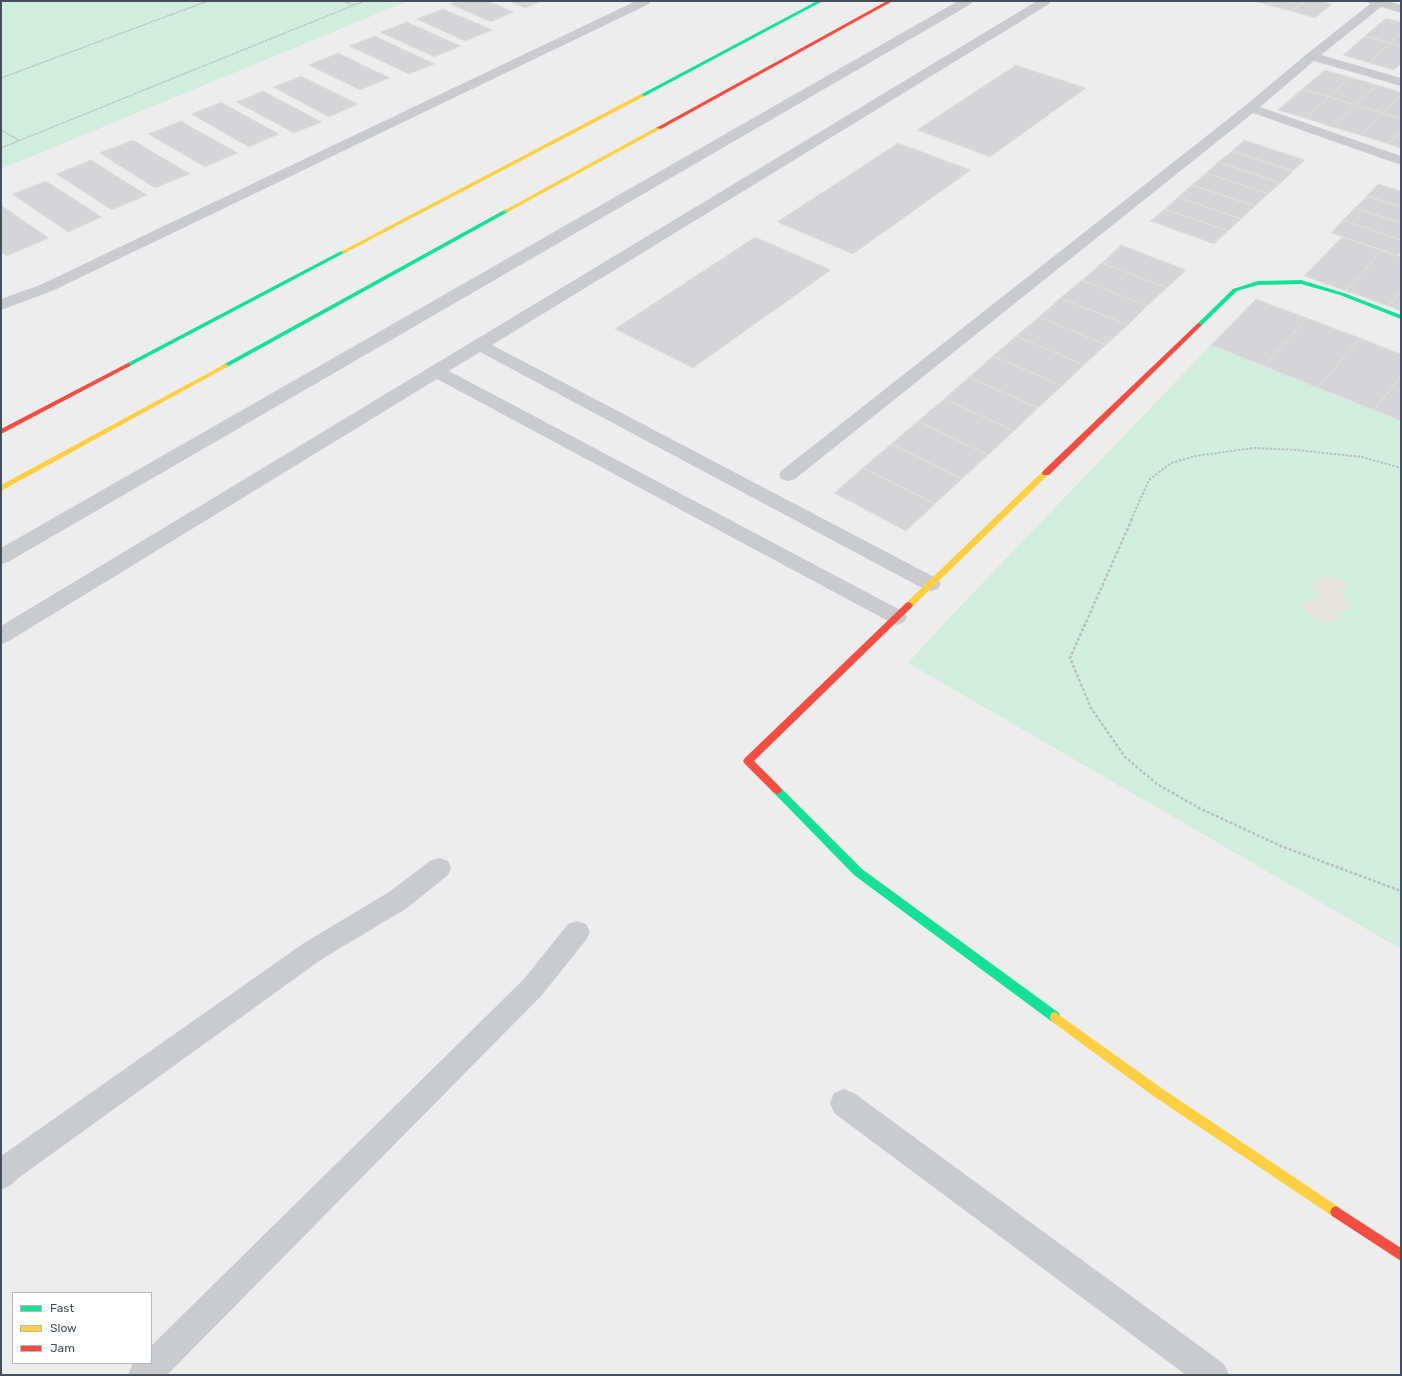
<!DOCTYPE html>
<html>
<head>
<meta charset="utf-8">
<style>
	body { margin:0 }
	#map { position:relative; width:1402px; height:1376px; overflow:hidden; background:#eeeded; font-family:Rubik,sans-serif }
	canvas { display:block }
	.frame { position:absolute; inset:0; border:2px solid #454e59; pointer-events:none }
	.legend { position:absolute; left:12px; top:1292px; width:140px; height:72px; box-sizing:border-box; background:#fff; border:1px solid #b5b8bd; margin:0; padding:5px 7px; list-style:none; font-size:12px; color:#454e59 }
	.legend li { display:flex; align-items:center; gap:8px; height:20px }
	.legend b { width:20px; border:1px solid #b5b8bd }
</style>
</head>
<body>
<div id="map">
<canvas width="1402" height="1376"></canvas>
<div class="frame"></div>
<ul class="legend">
<li><b style="height:5px;background:#16e098"></b>Fast</li>
<li><b style="height:5px;background:#ffcf43"></b>Slow</li>
<li><b style="height:5px;background:#f24e42"></b>Jam</li>
</ul>
</div>
<script>
const c = document.querySelector('canvas').getContext('2d');
c.lineJoin = 'round';
function paint(path, color) {
  c.fillStyle = color;
  c.fill(path, 'evenodd');
}
function toPath(rows) {
  const path = new Path2D();
  for (const r of rows) {
    path.moveTo(r[0], r[1]);
    for (let i = 2; i < r.length; i += 2) path.lineTo(r[i], r[i + 1]);
  }
  return path;
}
function trace(path, color, width, dash) {
  c.strokeStyle = color;
  c.lineWidth = width;
  c.lineCap = dash ? 'butt' : 'round';
  c.setLineDash(dash || []);
  c.stroke(path);
}
const green = toPath([
	[1,1,408,1,1,169],
	[1211,345,1401,421,1401,949,908,663,950,617]
]);
const sand = toPath([
	[1330,577,1342,580,1346,584,1346,588,1341,591,1351,605,1349,609,1335,611,1339,616,1335,622,1324,621,1310,616,1303,605,1308,600,1321,600,1311,587,1316,580]
]);
const building = toPath([
	[458,1,488,1,514,12,491,22,450,4,458,1],
	[508,1,542,1,525,8,508,1],
	[1253,1,1274,1,1268,5,1253,1],
	[1274,1,1305,1,1291,11,1268,5,1274,1],
	[1305,1,1321,1,1332,4,1315,18,1291,11,1305,1],
	[443,9,493,30,465,41,416,19,443,9],
	[1386,18,1401,22,1401,33,1390,43,1365,36,1386,18],
	[407,22,461,46,434,57,380,32,407,22],
	[1401,33,1401,46,1390,43,1401,33],
	[375,36,435,64,409,74,349,46,375,36],
	[1365,36,1390,43,1369,63,1343,55,1365,36],
	[1390,43,1401,46,1401,64,1394,70,1369,63,1390,43],
	[338,53,390,78,360,90,308,65,338,53],
	[1016,65,1086,88,990,157,917,130,1016,65],
	[1325,70,1350,77,1329,97,1302,89,1325,70],
	[301,76,358,104,329,117,273,87,301,76],
	[1350,77,1377,85,1355,105,1329,97,1350,77],
	[1377,85,1401,92,1401,96,1383,113,1355,105,1377,85],
	[1302,89,1329,97,1305,118,1278,110,1302,89],
	[263,91,322,122,294,133,236,102,263,91],
	[1401,96,1401,119,1383,113,1401,96],
	[1329,97,1355,105,1332,127,1305,118,1329,97],
	[221,102,279,134,249,147,191,114,221,102],
	[1355,105,1383,113,1360,135,1332,127,1355,105],
	[1383,113,1401,119,1401,132,1388,144,1360,135,1383,113],
	[181,121,238,153,205,167,148,134,181,121],
	[1401,132,1401,148,1388,144,1401,132],
	[133,140,190,174,155,188,99,153,133,140],
	[1244,140,1305,160,1293,171,1232,151,1244,140],
	[898,143,971,170,853,254,777,222,898,143],
	[1232,151,1293,171,1281,183,1218,162,1232,151],
	[91,160,147,195,112,210,56,174,91,160],
	[1218,162,1281,183,1268,194,1206,173,1218,162],
	[1206,173,1268,194,1255,206,1192,185,1206,173],
	[46,181,102,217,68,232,12,194,46,181],
	[1378,184,1401,191,1401,207,1367,196,1378,184],
	[1192,185,1255,206,1241,219,1178,197,1192,185],
	[1367,196,1401,207,1401,223,1355,208,1367,196],
	[1178,197,1241,219,1228,231,1165,209,1178,197],
	[1,205,49,238,7,256,1,252,1,205],
	[1355,208,1401,223,1401,240,1343,220,1355,208],
	[1165,209,1228,231,1214,244,1150,221,1165,209],
	[1343,220,1401,240,1401,252,1397,256,1331,233,1343,220],
	[755,237,831,270,693,368,615,329,755,237],
	[1342,237,1382,250,1346,291,1304,276,1342,237],
	[1121,245,1186,270,1167,288,1102,263,1121,245],
	[1382,250,1401,257,1401,291,1388,306,1346,291,1382,250],
	[1102,263,1167,288,1147,306,1082,280,1102,263],
	[1082,280,1147,306,1128,325,1060,298,1082,280],
	[1401,291,1401,311,1388,306,1401,291],
	[1060,298,1128,325,1106,345,1039,317,1060,298],
	[1256,299,1307,318,1264,366,1211,345,1256,299],
	[1039,317,1106,345,1084,365,1016,336,1039,317],
	[1307,318,1360,338,1318,388,1264,366,1307,318],
	[1016,336,1084,365,1062,386,993,356,1016,336],
	[1360,338,1401,354,1401,376,1374,410,1318,388,1360,338],
	[993,356,1062,386,1038,408,969,377,993,356],
	[1401,376,1401,421,1374,410,1401,376],
	[969,377,1038,408,1014,431,944,399,969,377],
	[944,399,1014,431,988,455,918,421,944,399],
	[918,421,988,455,962,479,891,444,918,421],
	[891,444,962,479,935,504,863,468,891,444],
	[863,468,935,504,906,531,834,493,863,468]
]);
const pathFar2 = toPath([
	[343,1,353,5],
	[1,78,208,1],
	[1,130,19,140],
	[1,148,364,1]
]);
const pathFar1 = toPath([
	[1131,520,1149,480,1171,463,1196,456,1253,448,1297,450,1362,457,1401,468]
]);
const path = toPath([
	[1132,519,1070,658,1091,708,1125,757,1157,784,1201,809,1281,846,1401,891]
]);
const street = toPath([
	[636,1,651,1,649,4,52,291,1,310,1,299,40,285,636,1],
	[958,1,973,1,971,4,8,562,1,564,1,548,958,1],
	[1037,1,1051,1,1049,4,492,345,938,579,941,584,938,589,931,591,924,589,480,352,449,371,904,612,907,617,904,622,897,625,890,622,437,379,9,641,1,644,1,626,1037,1],
	[1366,1,1388,1,1401,5,1401,13,1381,7,1321,55,1401,78,1401,86,1314,61,1260,107,1401,156,1401,165,1253,113,795,479,788,481,781,479,779,475,781,471,1246,105,1308,53,1370,4,1366,1],
	[439,858,448,861,451,868,448,875,407,908,322,959,17,1179,11,1185,1,1190,1,1156,304,943,389,892,430,861,439,858],
	[577,921,586,924,590,932,586,940,542,995,167,1375,128,1375,133,1363,151,1363,151,1346,524,979,568,924,577,921],
	[844,1089,854,1093,1224,1364,1229,1375,1186,1375,834,1113,830,1103,834,1093,844,1089]
]);
const fast = toPath([
	[817,1,823,1,643,97,638,96,817,1],
	[506,209,509,211,508,212,227,367,225,368,221,366,506,209],
	[341,251,346,252,130,366,128,367,124,365,341,251],
	[1301,280,1344,293,1401,315,1401,319,1340,295,1301,284,1258,285,1237,291,1201,326,1197,326,1196,325,1233,289,1258,281,1301,280],
	[777,786,780,787,862,869,1059,1013,1060,1017,1059,1021,1055,1022,1051,1021,854,875,774,793,772,790,774,787,777,786]
]);
const slow = toPath([
	[641,94,644,96,643,97,345,253,340,252,641,94],
	[657,127,662,128,508,212,503,211,657,127],
	[225,364,229,366,227,367,1,491,1,485,225,364],
	[1043,471,1049,471,1050,473,912,607,906,607,905,605,906,603,1043,471],
	[1055,1012,1160,1087,1340,1208,1342,1212,1340,1216,1336,1218,1332,1216,1152,1095,1051,1021,1050,1017,1051,1013,1055,1012]
]);
const jam = toPath([
	[887,1,893,1,661,129,656,128,887,1],
	[1199,323,1202,325,1201,326,1049,475,1043,475,1042,473,1043,471,1197,324,1199,323],
	[128,363,130,364,130,366,1,434,1,429,128,363],
	[909,602,913,605,912,607,754,761,780,787,782,790,780,793,777,794,774,793,745,764,743,761,745,758,906,603,909,602],
	[1336,1206,1401,1248,1401,1261,1332,1216,1330,1212,1332,1208,1336,1206]
]);
paint(green, '#d1edde');
paint(sand, '#e6e3dc');
paint(building, '#d5d5d7');
trace(building, '#dfdfe0', 1);
trace(pathFar2, '#b6c2bf', 1.5, [2, 1]);
trace(pathFar1, '#b6c2bf', 2, [2.5, 1.5]);
trace(path, '#b6c2bf', 2.5, [3, 2]);
paint(street, '#c9cbce');
paint(fast, '#16e098');
paint(slow, '#ffcf43');
paint(jam, '#f24e42');
</script>
</body>
</html>
